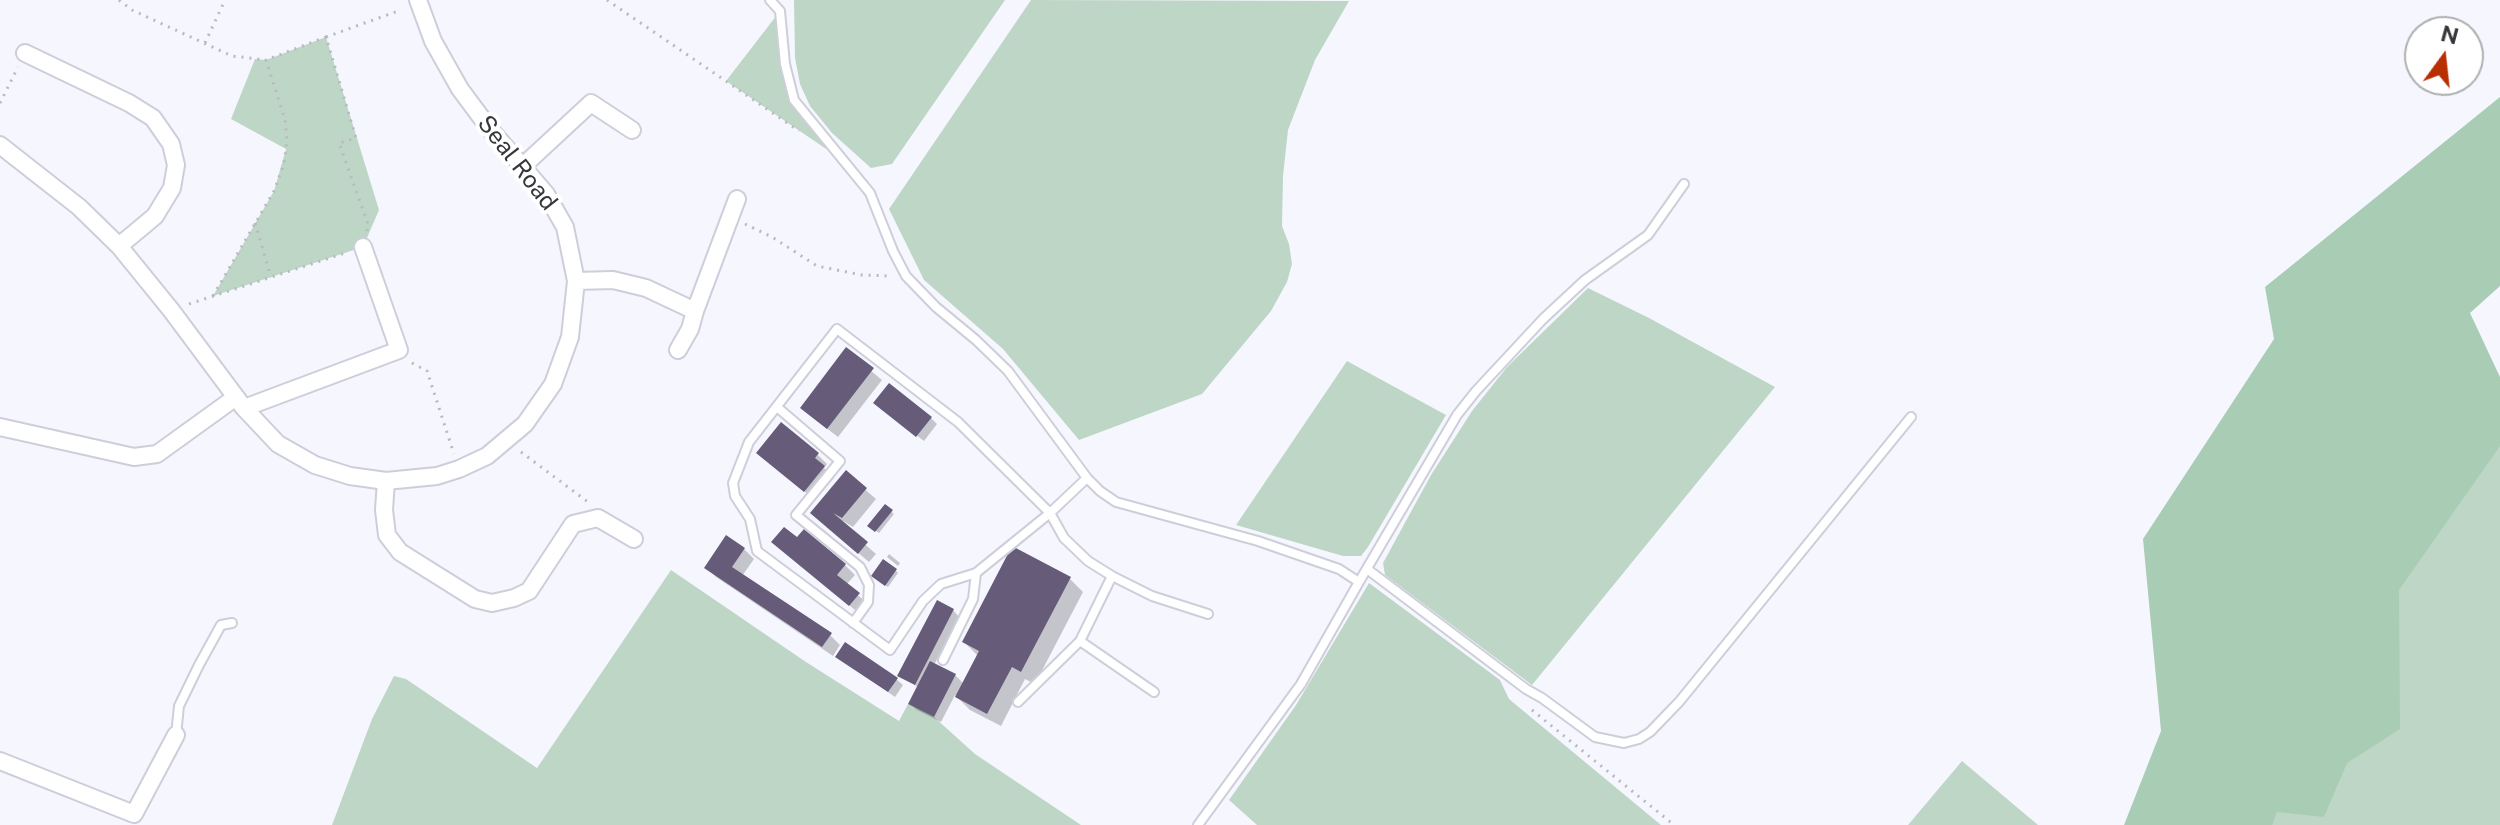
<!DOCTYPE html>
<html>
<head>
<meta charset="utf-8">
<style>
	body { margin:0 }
	#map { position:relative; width:2500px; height:825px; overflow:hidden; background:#f6f7fe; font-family:"Public Sans",sans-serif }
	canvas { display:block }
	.north { position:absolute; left:2404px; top:16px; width:80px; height:80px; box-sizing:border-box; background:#fff; border:2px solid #aeafb0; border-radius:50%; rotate:15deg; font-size:22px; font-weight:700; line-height:32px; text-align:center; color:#35363a }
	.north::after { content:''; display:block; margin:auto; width:28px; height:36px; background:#b82f02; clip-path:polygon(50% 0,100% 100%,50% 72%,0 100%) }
</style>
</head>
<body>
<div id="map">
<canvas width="2500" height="825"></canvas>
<div class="north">N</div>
</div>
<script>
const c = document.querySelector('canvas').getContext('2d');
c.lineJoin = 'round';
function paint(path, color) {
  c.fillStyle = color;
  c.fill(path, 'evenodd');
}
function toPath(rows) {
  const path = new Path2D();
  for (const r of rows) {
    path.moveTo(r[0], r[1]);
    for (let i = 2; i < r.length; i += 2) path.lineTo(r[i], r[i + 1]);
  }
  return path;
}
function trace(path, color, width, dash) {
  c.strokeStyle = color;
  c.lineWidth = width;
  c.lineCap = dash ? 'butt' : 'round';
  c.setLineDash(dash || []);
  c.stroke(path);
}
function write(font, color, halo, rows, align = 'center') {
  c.font = font + ' "Public Sans",sans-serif';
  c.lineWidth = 8;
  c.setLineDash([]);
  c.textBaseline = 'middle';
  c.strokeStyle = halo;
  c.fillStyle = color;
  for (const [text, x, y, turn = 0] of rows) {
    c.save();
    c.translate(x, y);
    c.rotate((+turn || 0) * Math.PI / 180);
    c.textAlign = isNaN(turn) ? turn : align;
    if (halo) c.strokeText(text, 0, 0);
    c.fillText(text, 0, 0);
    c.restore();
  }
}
const green = toPath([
	[794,0,1005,0,892,164,871,168,832,133,810,106,800,84,795,58],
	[1031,0,1349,1,1315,60,1288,130,1283,176,1282,226,1289,244,1292,264,1287,282,1271,311,1202,394,1079,440,1003,349,924,280,889,209],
	[780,11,794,100,841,159,726,81],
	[326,37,379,210,363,247,213,296,274,191,286,149,231,119,255,59,266,60],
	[1588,288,1651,319,1775,387,1532,685,1385,575,1383,563,1431,475,1472,411,1507,367],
	[1347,361,1446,415,1368,547,1361,556,1343,556,1236,525],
	[2500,414,2500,825,2250,825],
	[671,570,806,662,899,721,908,704,934,717,975,754,1081,825,332,825,372,719,394,676,406,679,537,768],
	[1369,583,1500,680,1509,699,1661,825,1257,825,1229,800,1296,705],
	[1962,761,2038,825,1908,825]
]);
const forest = toPath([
	[2500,97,2500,286,2470,313,2500,377,2500,446,2399,590,2400,729,2347,763,2324,817,2277,812,2272,825,2124,825,2161,731,2143,539,2274,339,2265,287]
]);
const shadow = toPath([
	[846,350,882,380,838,437,812,417],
	[882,409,931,418,937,424,924,441],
	[817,454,827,464,824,468,834,478,815,500,769,462],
	[846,473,876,499,853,527,843,521,841,523,876,554,869,562,822,522],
	[886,507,894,514,879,533,870,526],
	[798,540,845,565,855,575,846,585,868,604,860,614,784,552],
	[744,549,754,559,742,576,830,635,840,645,833,656,716,577,707,568],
	[889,554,900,563,898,566,887,557],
	[896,571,898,573,888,587,876,578],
	[1070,579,1083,592,1035,684,1025,679,1001,726,970,710,955,695,941,722,917,710,910,704,919,688,900,675,953,610,959,617,934,665,955,675,964,684,978,656,964,642],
	[838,657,896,679,903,685,895,697]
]);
const building = toPath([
	[846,347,874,368,827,429,800,408],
	[889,383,932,417,916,437,873,403],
	[781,422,819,453,815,458,825,466,804,492,756,453],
	[846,470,867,488,842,518,833,513,868,542,858,554,810,513],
	[885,504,893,510,875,532,867,526],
	[784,527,797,537,804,529,846,564,837,575,860,593,849,606,771,542],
	[726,535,745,548,732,567,832,633,822,647,704,568],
	[1012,546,1071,577,1021,672,1012,667,987,714,955,697,979,651,962,642],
	[883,559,897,569,885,586,871,576],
	[937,600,954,609,915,685,897,676],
	[845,642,898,678,888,692,835,657],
	[930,661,956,674,934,717,908,704]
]);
const path = toPath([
	[119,0,132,10,232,56,266,60],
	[607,0,799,131],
	[326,37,401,10],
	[205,43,225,0],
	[0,103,18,67],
	[255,223,271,277],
	[745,224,772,237,817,266,862,275,889,276],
	[213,296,274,191,284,164,287,140,285,120,266,60,326,37,356,138,339,143,368,224,367,231],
	[189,304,345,253],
	[412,363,427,371,454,454],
	[521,452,588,502],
	[1532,710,1674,825]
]);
const lane = toPath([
	[770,0,780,11,785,64,794,100,870,193,893,251,906,276,936,307,976,340,1008,371,1087,478,1100,491,1116,502,1258,541,1339,569,1359,582,1301,684,1198,825],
	[777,407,840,461,796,515,860,567,869,585,868,602,853,623],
	[1087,478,1050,513,976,573,941,584,923,601,890,650,757,551,750,519,735,496,733,483,749,442,837,329,958,422,1050,513,1064,538,1088,561,1112,576,1152,596,1208,614],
	[1367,569,1526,689,1542,698,1595,737,1624,743,1639,739,1650,732,1679,702,1911,417],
	[1359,582,1457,415,1476,391,1543,319,1585,280,1648,235,1684,184],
	[1080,641,1154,692],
	[943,660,973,599,976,573],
	[1018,702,1080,641,1112,576],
	[176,735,179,706,199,665,221,625,232,623]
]);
const street = toPath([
	[25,53,129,103,153,118,171,144,176,165,172,188,155,216,119,246],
	[0,145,79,207,119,246,171,310,244,408,278,444,315,465,350,476,386,481,437,476,459,469,487,456,525,424,553,384,570,337,576,281,565,227,546,194,489,128,460,89,433,41,418,0],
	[523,166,591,103,632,130],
	[576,281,613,280,646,288,695,311,737,199],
	[678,350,690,329,695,311],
	[244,408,399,350,363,247],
	[0,427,134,457,157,454,236,397],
	[386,481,384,510,387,535,400,552,475,599,492,603,514,598,529,591,573,524,598,518,634,539],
	[0,761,134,814,176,735]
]);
const streetNames = [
	["Seal Road",517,163,52]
];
paint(green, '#bed6c6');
paint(forest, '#a9ccb5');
paint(shadow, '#0003');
paint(building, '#665b78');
trace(lane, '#cdceda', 12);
trace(street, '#cdceda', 20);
trace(path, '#b8b9bf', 3, [2, 6]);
trace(lane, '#fff', 8);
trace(street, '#fff', 16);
write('24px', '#35363a', '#fff', streetNames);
</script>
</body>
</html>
